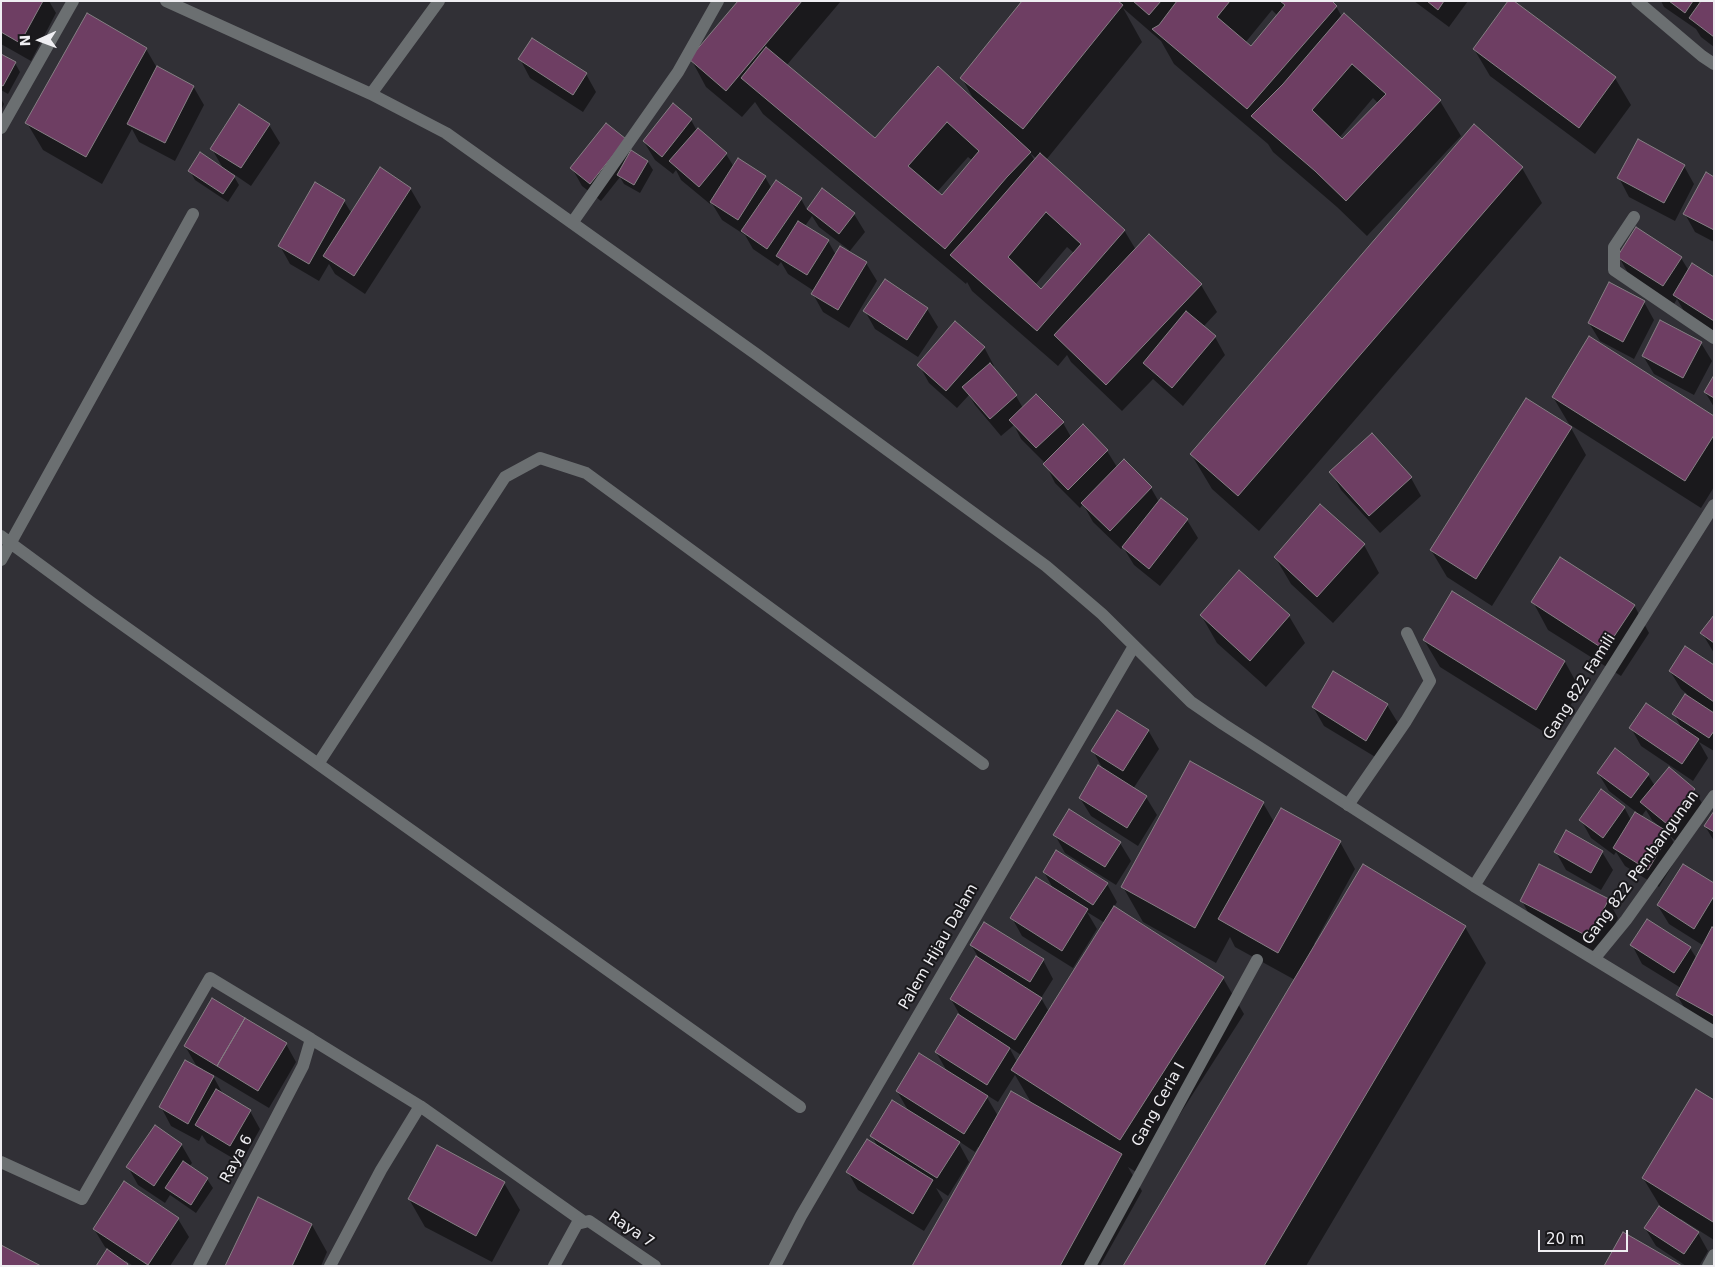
<!DOCTYPE html>
<html>
<head>
<meta charset="utf-8">
<style>
	body { margin:0 }
	#map { position:relative; width:1715px; height:1267px; overflow:hidden; background:#313036; font-family:"DejaVu Sans",sans-serif }
	canvas { display:block }
	.frame { position:absolute; inset:0; border:2px solid #efeef2; pointer-events:none }
	.north { position:absolute; left:15px; top:15px; width:50px; height:50px; -webkit-text-stroke:4px #19181b; paint-order:stroke; rotate:268deg; font-size:14px; font-weight:700; line-height:20px; text-align:center; color:#efeef2 }
	.north::after { content:''; display:block; margin:auto; width:18px; height:22px; background:#efeef2; clip-path:polygon(50% 0,100% 100%,50% 72%,0 100%) }
	.scale { position:absolute; left:1538px; top:1230px; width:90px; height:22px; box-sizing:border-box; border:2px solid #efeef2; border-top:0; padding-left:6px; font-size:15px; line-height:18px; white-space:nowrap; color:#efeef2; -webkit-text-stroke:4px #19181b; paint-order:stroke }
</style>
</head>
<body>
<div id="map">
<canvas width="1715" height="1267"></canvas>
<div class="frame"></div>
<div class="north">N</div>
<div class="scale">20 m</div>
</div>
<script>
const c = document.querySelector('canvas').getContext('2d');
c.lineJoin = 'round';
function paint(path, color) {
  c.fillStyle = color;
  c.fill(path, 'evenodd');
}
function toPath(rows) {
  const path = new Path2D();
  for (const r of rows) {
    path.moveTo(r[0], r[1]);
    for (let i = 2; i < r.length; i += 2) path.lineTo(r[i], r[i + 1]);
  }
  return path;
}
function trace(path, color, width, dash) {
  c.strokeStyle = color;
  c.lineWidth = width;
  c.lineCap = dash ? 'butt' : 'round';
  c.setLineDash(dash || []);
  c.stroke(path);
}
function write(font, color, halo, rows, align = 'center') {
  c.font = font + ' "DejaVu Sans",sans-serif';
  c.lineWidth = 4;
  c.setLineDash([]);
  c.textBaseline = 'middle';
  c.strokeStyle = halo;
  c.fillStyle = color;
  for (const [text, x, y, turn = 0] of rows) {
    c.save();
    c.translate(x, y);
    c.rotate((+turn || 0) * Math.PI / 180);
    c.textAlign = isNaN(turn) ? turn : align;
    if (halo) c.strokeText(text, 0, 0);
    c.fillText(text, 0, 0);
    c.restore();
  }
}
const shadow = toPath([
	[1,1,49,1,56,13,31,61,1,44],
	[740,1,841,1,786,66,875,140,974,100,962,78,1024,1,1330,1,1336,6,1342,17,1440,101,1461,136,1367,236,1337,207,1273,152,1268,144,1174,64,1161,41,1123,8,1142,42,1046,160,1124,230,1136,250,1201,285,1217,312,1203,327,1215,337,1225,355,1183,406,1153,379,1122,411,1071,362,1067,355,1058,366,972,291,967,282,966,284,763,114,755,102,742,117,706,87,691,59],
	[1272,10,1278,16,1251,47,1245,43],
	[1373,98,1378,103,1342,141,1339,138],
	[1030,153,1037,159,1035,161],
	[968,157,973,161,942,196,937,192],
	[1067,247,1074,253,1041,291,1035,285],
	[1414,1,1468,1,1449,27],
	[1661,1,1714,1,1714,47,1701,37,1696,29,1664,7],
	[146,49,157,68,193,86,204,105,175,161,139,142,132,129,102,184,43,150,27,123],
	[1474,49,1615,78,1631,105,1595,154,1490,76],
	[1,56,15,63,20,72,8,94,1,90],
	[520,59,586,74,596,92,583,112,530,78],
	[1,99,4,104,1,111],
	[691,120,697,131,726,154,734,167,765,177,772,189,801,199,807,210,822,190,854,214,865,232,849,252,866,263,877,281,849,328,823,312,813,294,814,291,788,274,781,262,778,266,753,249,745,235,722,220,711,202,710,204,681,180,676,170,673,174,655,160,644,142],
	[812,216,819,227,849,250,848,252,836,255,828,241,805,226],
	[269,125,280,143,251,186,232,173,239,185,228,202,195,180,190,171,224,170,212,149],
	[625,140,632,153,648,162,653,170,640,193,624,184,620,177,601,201,582,186,572,168],
	[1684,166,1694,184,1675,221,1629,197,1619,178],
	[1522,168,1542,203,1259,531,1212,489,1191,454],
	[1714,178,1714,242,1695,232,1685,214],
	[410,188,421,207,365,294,335,274,329,264,319,281,290,264,280,246,344,201,352,214],
	[1619,257,1681,258,1689,271,1714,279,1714,331,1685,313,1677,299,1674,304,1629,275],
	[885,281,927,309,938,327,918,357,875,329,865,311],
	[1644,302,1654,320,1634,359,1600,341,1589,323],
	[1701,343,1712,361,1694,395,1654,374,1643,356],
	[984,347,994,366,992,368,1016,396,1023,408,1063,423,1071,437,1107,451,1117,467,1124,461,1151,488,1159,502,1161,499,1187,520,1198,538,1160,586,1134,565,1123,547,1121,549,1093,522,1083,504,1080,508,1055,483,1045,463,1021,439,1014,425,1001,436,975,405,969,395,957,408,929,383,919,365],
	[1714,378,1714,407,1705,392],
	[1553,397,1714,417,1714,487,1701,508,1569,424],
	[1571,428,1586,455,1492,606,1447,577,1431,550],
	[1331,472,1411,478,1421,496,1380,533,1341,490],
	[1364,545,1379,573,1333,623,1291,584,1275,557],
	[1453,593,1565,662,1580,689,1552,737,1440,667,1424,640],
	[1533,602,1634,605,1649,633,1621,676,1548,630],
	[1201,615,1289,616,1305,643,1266,687,1217,643],
	[1714,617,1714,653,1702,633],
	[1714,667,1714,751,1699,742,1708,758,1693,781,1641,746,1631,728,1682,729,1674,714,1687,694,1681,689,1670,671],
	[1387,705,1398,723,1377,758,1324,726,1313,707],
	[1148,730,1159,749,1133,789,1146,797,1157,815,1138,846,1091,816,1080,798,1104,771,1093,751],
	[1598,773,1648,775,1655,786,1694,790,1705,808,1677,842,1670,836,1680,853,1659,887,1625,866,1616,852,1614,855,1591,838,1581,820,1624,807,1631,820,1636,812,1609,791],
	[1646,810,1652,820,1659,826,1658,827,1641,817],
	[1263,803,1274,822,1340,842,1355,869,1314,944,1316,945,1363,865,1465,927,1486,963,1306,1266,1125,1266,1295,980,1235,947,1230,937,1216,963,1143,922,1123,887],
	[1714,813,1714,841,1705,826],
	[1055,835,1120,843,1131,861,1116,885,1065,853],
	[1556,852,1602,852,1613,870,1601,890,1566,870],
	[1044,872,1107,884,1117,902,1114,907,1223,978,1244,1014,1141,1175,1128,1167,1142,1191,1100,1266,913,1266,980,1148,978,1147,975,1152,957,1140,969,1162,948,1196,936,1188,943,1200,924,1231,858,1190,848,1172,878,1147,872,1136,909,1112,897,1091,948,1073,936,1052,962,1019,951,999,980,960,971,945,1043,960,1053,979,1041,998,1049,1012,1105,923,1087,912,1097,929,1073,968,1022,936,1012,918,1054,890],
	[1009,1047,1021,1055,1017,1062],
	[1015,1075,1032,1104,998,1116,985,1094,998,1102],
	[1714,885,1714,1034,1693,1023,1677,995,1681,988,1642,964,1632,945,1690,948,1697,959,1704,946,1669,924,1658,906],
	[1608,900,1618,918,1600,954,1532,920,1522,901],
	[286,1044,296,1062,269,1108,212,1074,224,1096,250,1111,260,1129,241,1163,207,1143,202,1135,199,1141,171,1126,161,1107,203,1069,196,1065,185,1046],
	[1714,1101,1714,1240,1681,1219,1679,1221,1698,1233,1708,1251,1699,1266,1686,1266,1656,1246,1645,1228,1660,1206,1643,1178],
	[181,1144,192,1163,189,1167,207,1179,213,1188,196,1213,170,1195,165,1203,138,1185,128,1167],
	[504,1183,520,1210,492,1262,425,1227,409,1199],
	[259,1199,312,1225,327,1252,321,1266,226,1266],
	[178,1219,189,1237,170,1266,133,1266,125,1260,128,1266,98,1266,108,1249,105,1247,94,1229]
]);
const building = toPath([
	[1,1,43,1,20,43,1,32,1,1],
	[738,1,802,1,726,91,689,59,738,1],
	[1022,1,1118,1,1123,5,1023,129,960,78,1022,1],
	[1133,1,1161,1,1149,15,1133,1],
	[1177,1,1230,1,1217,17,1251,46,1285,5,1280,1,1332,1,1337,6,1247,109,1152,29,1159,25,1177,1],
	[1427,1,1444,1,1438,10,1427,1],
	[1508,1,1514,1,1616,77,1579,128,1473,49,1508,1],
	[1669,1,1693,1,1685,13,1669,1],
	[1701,1,1714,1,1714,37,1689,18,1701,1],
	[87,13,147,48,86,157,25,123,87,13],
	[1344,13,1441,100,1346,201,1315,171,1251,116,1283,84,1344,13],
	[1352,64,1386,94,1342,139,1312,110,1352,64],
	[532,38,587,73,573,95,518,59,532,38],
	[766,47,875,138,938,66,1031,152,1007,177,945,249,741,78,766,47],
	[947,122,979,151,942,195,908,166,947,122],
	[1,54,16,62,3,86,1,85,1,54],
	[157,66,194,86,165,143,127,124,157,66],
	[673,103,692,119,662,157,643,141,673,103],
	[239,104,270,124,241,168,210,149,239,104],
	[606,123,626,139,590,184,570,168,606,123],
	[1474,124,1523,167,1238,496,1190,454,1474,124],
	[698,128,727,153,699,187,669,161,698,128],
	[1638,139,1685,165,1664,203,1617,178,1638,139],
	[631,150,648,161,634,185,617,175,631,150],
	[200,152,235,176,223,194,188,171,200,152],
	[1040,153,1125,230,1037,331,950,255,972,231,1040,153],
	[1046,212,1081,244,1041,289,1008,257,1046,212],
	[738,158,766,176,738,220,710,202,738,158],
	[380,167,411,188,354,276,323,256,380,167],
	[1706,172,1714,177,1714,230,1683,214,1706,172],
	[776,180,802,198,767,249,741,231,776,180],
	[315,182,345,200,309,264,278,246,315,182],
	[822,188,855,213,839,234,807,209,822,188],
	[798,221,829,240,807,275,776,256,798,221],
	[1636,227,1682,257,1663,286,1617,257,1636,227],
	[1149,234,1202,284,1106,385,1054,335,1149,234],
	[840,246,867,262,838,310,811,294,840,246],
	[1692,263,1714,277,1714,321,1673,295,1692,263],
	[885,279,928,308,907,340,863,311,885,279],
	[1609,282,1645,301,1623,342,1588,323,1609,282],
	[1186,311,1216,336,1172,388,1143,363,1186,311],
	[1660,320,1702,342,1683,378,1642,356,1660,320],
	[955,321,985,347,946,391,917,365,955,321],
	[1589,336,1714,416,1714,435,1685,481,1552,397,1589,336],
	[990,363,1017,395,990,419,962,387,990,363],
	[1714,375,1714,398,1704,392,1714,375],
	[1036,394,1064,422,1036,448,1009,420,1036,394],
	[1526,398,1572,427,1476,579,1430,550,1526,398],
	[1083,424,1108,450,1068,490,1043,464,1083,424],
	[1372,433,1412,477,1369,516,1329,472,1372,433],
	[1124,459,1152,487,1110,531,1081,503,1124,459],
	[1161,498,1188,519,1149,569,1122,547,1161,498],
	[1320,504,1365,544,1317,597,1274,557,1320,504],
	[1560,557,1635,605,1605,650,1531,602,1560,557],
	[1239,570,1290,615,1250,661,1200,615,1239,570],
	[1452,591,1565,661,1536,710,1423,640,1452,591],
	[1714,615,1714,643,1700,633,1714,615],
	[1685,646,1714,665,1714,702,1669,671,1685,646],
	[1333,671,1388,704,1366,741,1312,707,1333,671],
	[1685,694,1714,713,1714,731,1709,738,1672,714,1685,694],
	[1646,703,1699,739,1682,764,1629,728,1646,703],
	[1117,710,1149,730,1123,771,1091,751,1117,710],
	[1615,748,1649,774,1631,798,1597,773,1615,748],
	[1190,761,1264,802,1195,928,1121,887,1190,761],
	[1098,765,1147,796,1127,828,1079,798,1098,765],
	[1669,767,1695,789,1667,824,1640,802,1669,767],
	[1601,789,1625,807,1603,838,1579,820,1601,789],
	[1281,808,1341,841,1278,953,1218,919,1281,808],
	[1069,809,1121,842,1105,867,1053,835,1069,809],
	[1714,811,1714,832,1704,826,1714,811],
	[1635,812,1670,833,1648,870,1613,848,1635,812],
	[1566,830,1603,851,1591,873,1554,852,1566,830],
	[1056,850,1108,883,1093,905,1043,872,1056,850],
	[1363,864,1466,926,1264,1266,1123,1266,1363,864],
	[1539,864,1609,899,1589,937,1520,901,1539,864],
	[1683,864,1714,883,1714,896,1694,929,1657,905,1683,864],
	[1036,877,1088,909,1062,951,1010,918,1036,877],
	[1114,906,1224,977,1120,1140,1011,1070,1114,906],
	[1647,919,1691,947,1674,973,1630,945,1647,919],
	[984,922,1044,959,1030,982,970,945,984,922],
	[1712,927,1714,928,1714,1016,1676,995,1712,927],
	[976,956,1042,998,1015,1040,950,999,976,956],
	[212,998,245,1018,217,1066,184,1046,212,998],
	[958,1014,1010,1048,987,1085,935,1052,958,1014],
	[245,1018,287,1043,258,1091,217,1066,245,1018],
	[919,1053,988,1096,964,1134,896,1091,919,1053],
	[185,1060,214,1076,188,1124,159,1107,185,1060],
	[216,1089,251,1110,230,1146,195,1125,216,1089],
	[1696,1089,1714,1100,1713,1222,1642,1178,1696,1089],
	[1011,1091,1122,1154,1060,1266,912,1266,1011,1091],
	[892,1100,960,1142,937,1178,870,1136,892,1100],
	[155,1125,182,1144,154,1186,126,1167,155,1125],
	[867,1139,933,1180,913,1214,846,1172,867,1139],
	[437,1145,505,1182,476,1236,408,1199,437,1145],
	[183,1161,208,1178,191,1205,165,1188,183,1161],
	[124,1181,179,1218,148,1265,93,1229,124,1181],
	[258,1197,312,1224,292,1266,225,1266,258,1197],
	[1659,1206,1699,1232,1684,1254,1644,1228,1659,1206],
	[1623,1232,1682,1266,1604,1266,1623,1232],
	[1,1245,41,1266,1,1266,1,1245],
	[107,1249,128,1264,127,1266,96,1266,107,1249]
]);
const service = toPath([
	[1,536,92,603,800,1107],
	[1,560,193,214],
	[318,764,505,477,540,458,586,473,983,764],
	[1348,805,1406,721,1430,681,1407,633]
]);
const minor = toPath([
	[166,1,371,94,446,133,756,354,1046,566,1102,614,1191,702,1223,724,1474,886,1714,1032],
	[1637,1,1702,56,1714,64],
	[371,94,439,1],
	[1,128,73,1],
	[1634,217,1614,247,1614,270,1714,338],
	[572,223,678,72,718,1],
	[1474,886,1714,505],
	[1594,959,1626,920,1714,796],
	[1,1162,82,1199,210,978,311,1039],
	[199,1266,303,1066,311,1039,420,1106],
	[330,1266,381,1170,420,1106,584,1222],
	[554,1266,577,1224,589,1221,655,1266],
	[775,1266,801,1216,1134,646],
	[1090,1266,1257,960],
	[1708,1266,1714,1255]
]);
const streetNames = [
	["Gang 822 Famili",1580,687,-58],
	["Gang 822 Pembangunan",1641,868,-54],
	["Palem Hijau Dalam",939,947,-60],
	["Gang Ceria I",1159,1105,-61],
	["Raya 6",237,1159,-62],
	["Raya 7",631,1230,34]
];
paint(shadow, '#0007');
paint(building, '#6e3e63');
trace(building, '#867f84', 1);
trace(service, '#6b6f71', 12);
trace(minor, '#6b6f71', 12);
write('15px', '#efeef2', '#19181b', streetNames);
</script>
</body>
</html>
